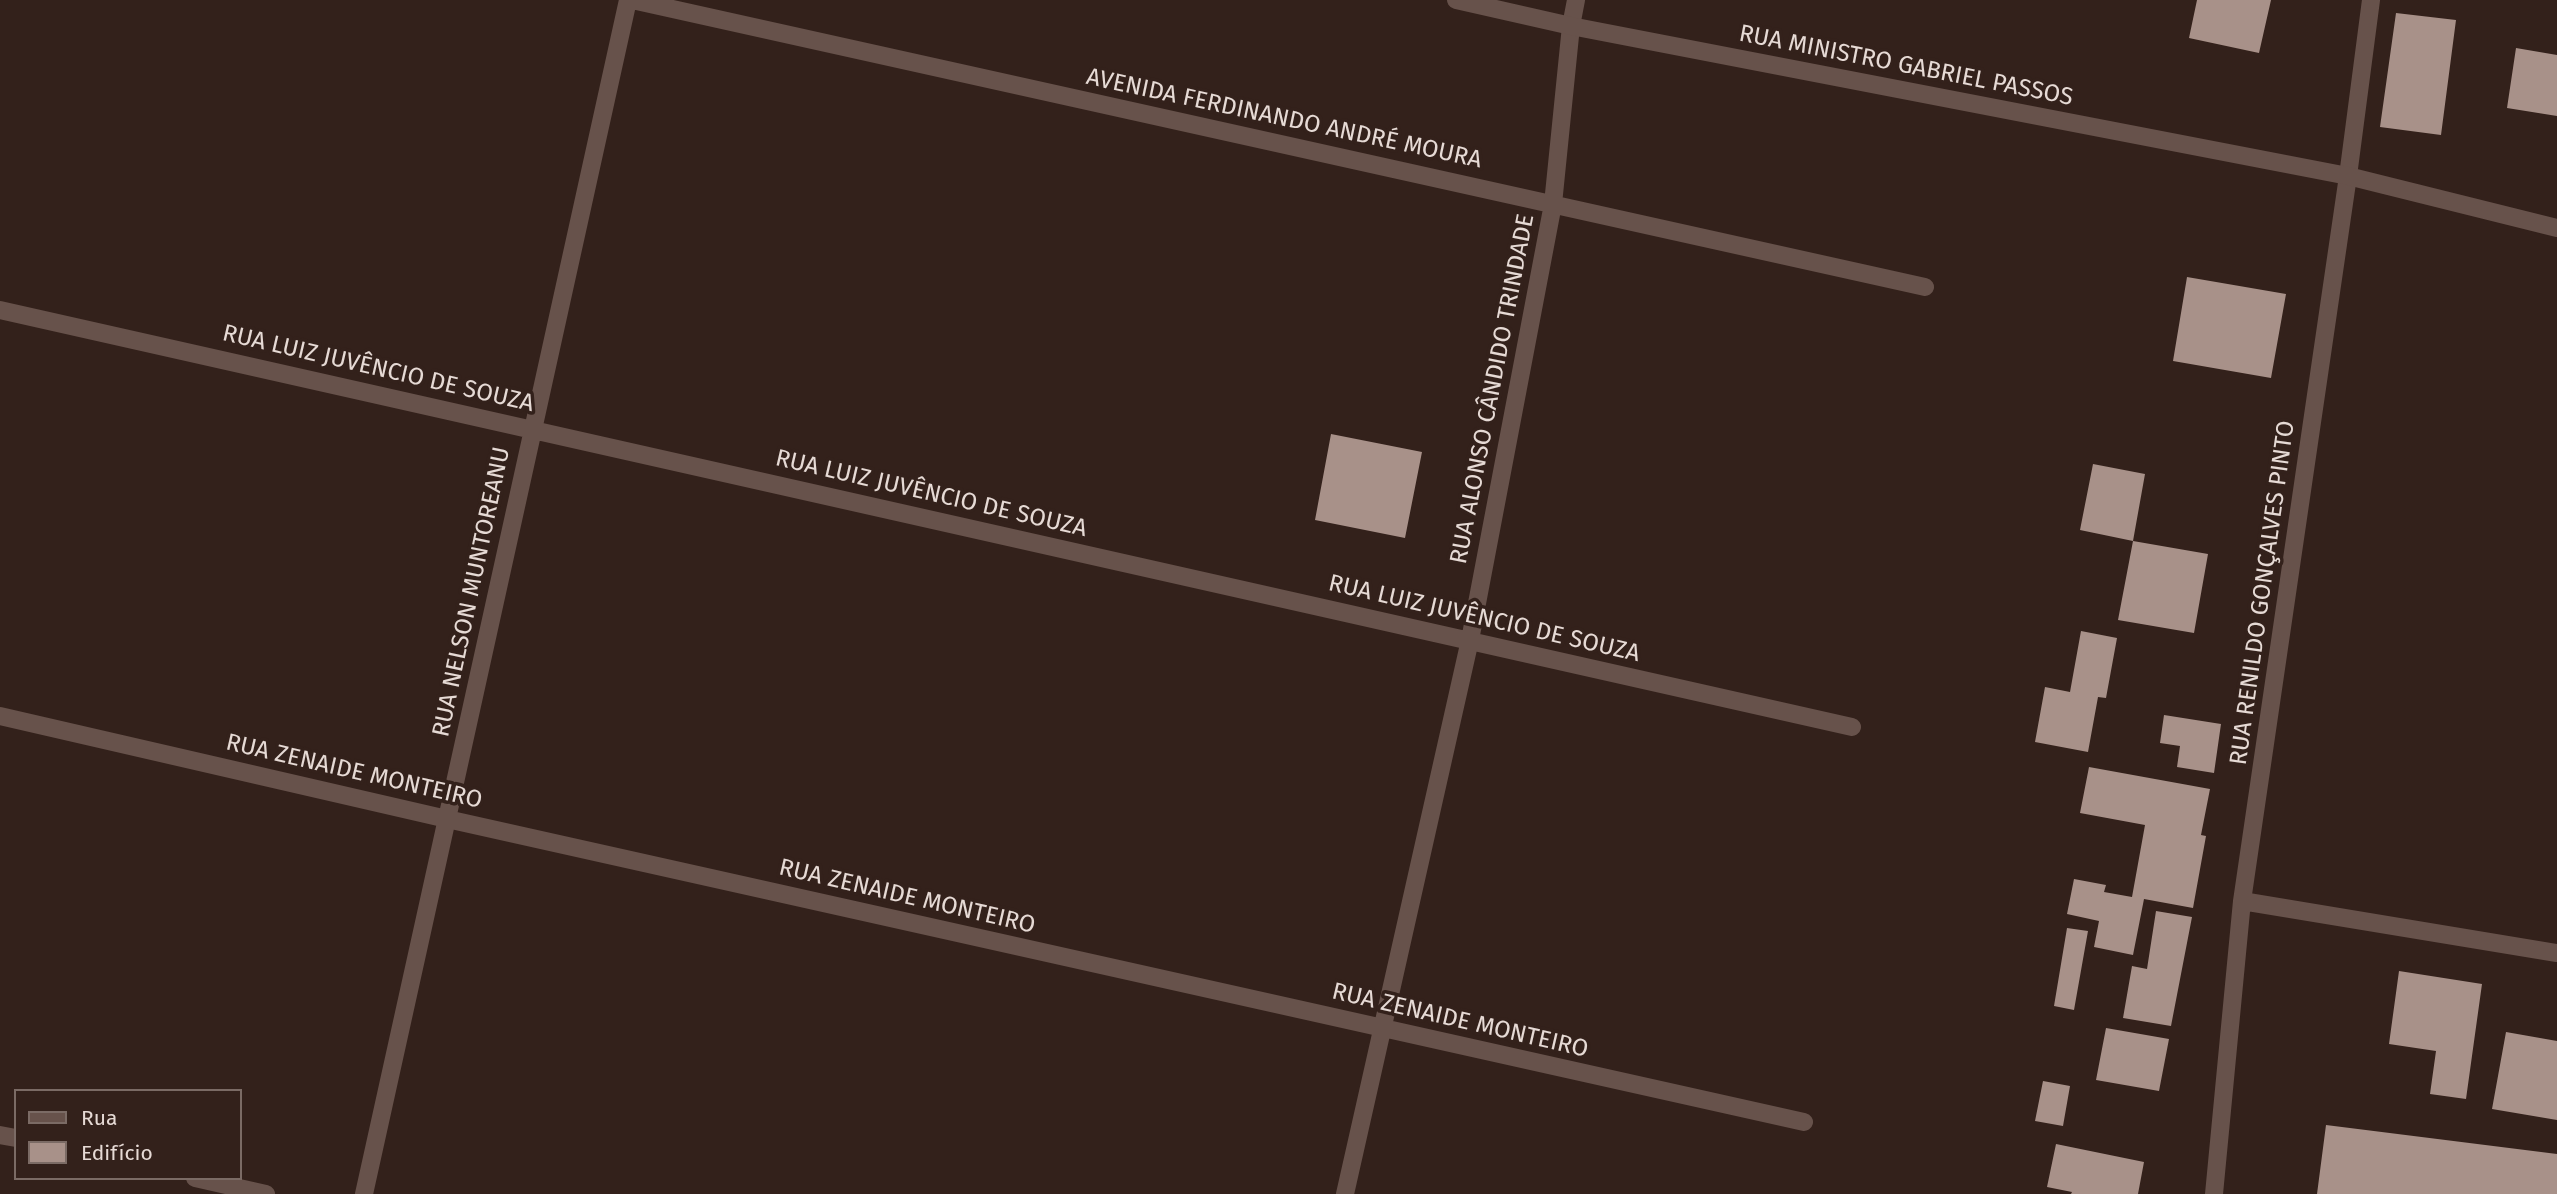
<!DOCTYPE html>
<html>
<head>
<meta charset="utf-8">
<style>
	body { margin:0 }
	#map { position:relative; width:2557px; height:1194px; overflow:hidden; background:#33211b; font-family:"Fira Sans",sans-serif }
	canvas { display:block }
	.legend { position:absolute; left:14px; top:1089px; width:228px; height:91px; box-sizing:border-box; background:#33211b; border:2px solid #7b6b65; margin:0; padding:9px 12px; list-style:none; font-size:21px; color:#e6dad5 }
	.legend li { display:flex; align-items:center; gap:14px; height:35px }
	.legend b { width:35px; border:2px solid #7b6b65 }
</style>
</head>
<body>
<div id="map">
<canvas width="2557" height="1194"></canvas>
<ul class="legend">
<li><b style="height:9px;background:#67524b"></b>Rua</li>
<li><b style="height:19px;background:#a89189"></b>Edifício</li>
</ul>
</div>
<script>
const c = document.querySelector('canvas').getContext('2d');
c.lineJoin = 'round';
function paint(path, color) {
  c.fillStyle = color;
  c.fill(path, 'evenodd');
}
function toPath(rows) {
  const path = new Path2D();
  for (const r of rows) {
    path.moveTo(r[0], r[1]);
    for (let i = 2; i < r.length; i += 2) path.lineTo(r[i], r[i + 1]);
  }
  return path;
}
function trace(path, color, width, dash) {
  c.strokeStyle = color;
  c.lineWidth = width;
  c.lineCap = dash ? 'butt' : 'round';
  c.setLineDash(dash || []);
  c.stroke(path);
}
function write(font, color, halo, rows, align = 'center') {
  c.font = font + ' "Fira Sans",sans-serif';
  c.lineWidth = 7;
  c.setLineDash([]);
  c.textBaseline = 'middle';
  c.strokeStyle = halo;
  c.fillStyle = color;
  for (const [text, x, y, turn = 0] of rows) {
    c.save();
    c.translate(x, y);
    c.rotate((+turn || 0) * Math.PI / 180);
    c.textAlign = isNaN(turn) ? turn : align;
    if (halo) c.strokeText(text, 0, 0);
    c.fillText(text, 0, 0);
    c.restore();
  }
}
const building = toPath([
	[2197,0,2271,0,2259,53,2189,38],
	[2396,13,2456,20,2441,135,2380,127],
	[2516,48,2557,55,2557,116,2507,108],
	[2187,277,2286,294,2271,378,2173,361],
	[1331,434,1422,452,1405,538,1315,520],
	[2093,464,2145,474,2133,541,2080,530],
	[2133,541,2208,554,2194,633,2118,620],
	[2081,631,2117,638,2106,698,2098,697,2088,752,2035,742,2045,687,2070,692],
	[2164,715,2221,724,2214,773,2177,767,2180,746,2160,743],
	[2089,767,2210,789,2201,835,2206,836,2193,908,2144,899,2133,955,2094,947,2099,921,2067,914,2074,879,2106,885,2104,892,2132,897,2145,825,2080,813],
	[2156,911,2192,917,2171,1026,2123,1018,2132,966,2147,969],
	[2067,928,2088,931,2074,1010,2054,1006],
	[2399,971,2482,984,2466,1099,2430,1094,2436,1051,2389,1044],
	[2106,1028,2169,1039,2159,1091,2096,1080],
	[2506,1032,2557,1041,2557,1120,2492,1109],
	[2043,1081,2070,1086,2063,1126,2035,1121],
	[2326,1125,2557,1154,2557,1194,2317,1194],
	[2056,1144,2144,1162,2138,1194,2071,1194,2072,1192,2047,1187]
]);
const minor = toPath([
	[632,0,1925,287],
	[0,310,1852,727],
	[0,716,447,819,1804,1122],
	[2242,901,2557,953],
	[0,1135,16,1138],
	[195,1178,266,1194],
	[364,1194,628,0],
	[1345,1194,1470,640,1553,204,1571,26,1576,0],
	[2214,1194,2242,901,2348,176,2371,0]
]);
const tertiary = toPath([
	[1456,0,1571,26,2348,176,2557,228]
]);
const streetNames = [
	["RUA MINISTRO GABRIEL PASSOS",1906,66,11],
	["AVENIDA FERDINANDO ANDRÉ MOURA",1284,119,12],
	["RUA LUIZ JUVÊNCIO DE SOUZA",378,369,13],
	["RUA ALONSO CÂNDIDO TRINDADE",1493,389,-79],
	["RUA LUIZ JUVÊNCIO DE SOUZA",931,494,13],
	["RUA NELSON MUNTOREANU",472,592,-78],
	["RUA RENILDO GONÇALVES PINTO",2263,593,-82],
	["RUA LUIZ JUVÊNCIO DE SOUZA",1484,619,13],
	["RUA ZENAIDE MONTEIRO",354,772,13],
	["RUA ZENAIDE MONTEIRO",907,897,13],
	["RUA ZENAIDE MONTEIRO",1460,1021,13]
];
paint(building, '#a89189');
trace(minor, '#67524b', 18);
trace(tertiary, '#67524b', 18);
write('24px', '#e6dad5', '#33211b', streetNames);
</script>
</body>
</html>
